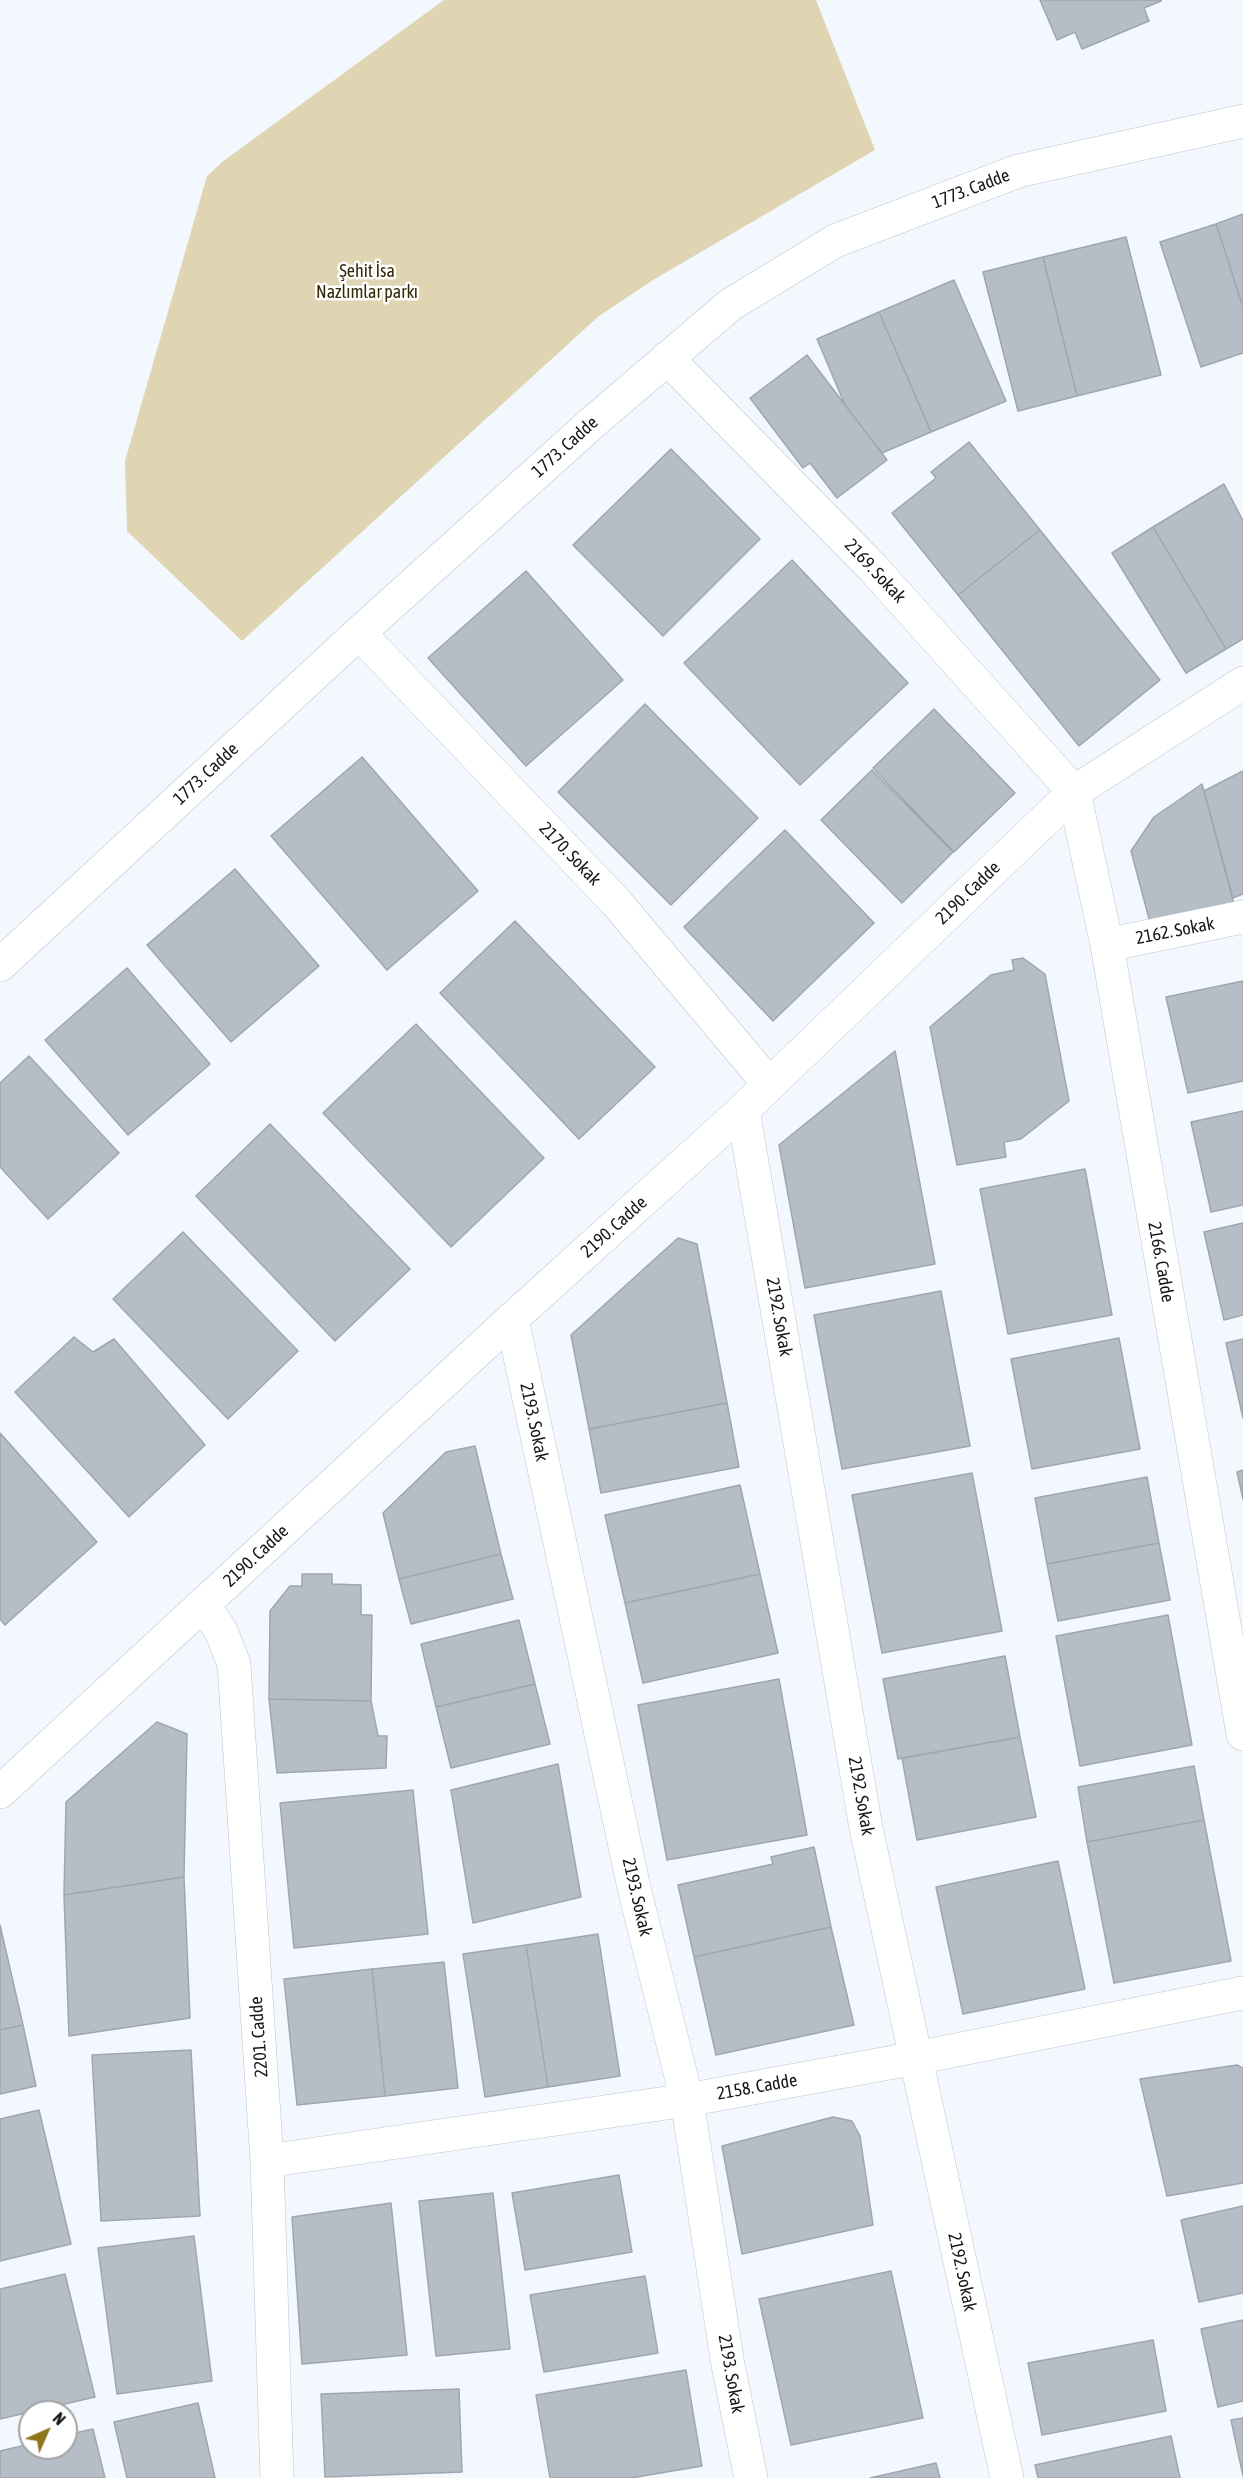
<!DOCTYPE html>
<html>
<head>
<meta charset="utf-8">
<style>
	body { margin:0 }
	#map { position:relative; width:1243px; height:2478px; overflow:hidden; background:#f2f8fd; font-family:"Asap Condensed",sans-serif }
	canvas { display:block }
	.north { position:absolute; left:18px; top:2400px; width:60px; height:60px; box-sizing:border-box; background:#fff; border:2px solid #a1a3a4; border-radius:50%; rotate:45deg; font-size:16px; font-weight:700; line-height:24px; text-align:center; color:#14181b }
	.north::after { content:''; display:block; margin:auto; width:21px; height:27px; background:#8e761b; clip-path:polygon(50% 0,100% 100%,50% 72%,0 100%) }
</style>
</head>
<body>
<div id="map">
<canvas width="1243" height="2478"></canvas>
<div class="north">N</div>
</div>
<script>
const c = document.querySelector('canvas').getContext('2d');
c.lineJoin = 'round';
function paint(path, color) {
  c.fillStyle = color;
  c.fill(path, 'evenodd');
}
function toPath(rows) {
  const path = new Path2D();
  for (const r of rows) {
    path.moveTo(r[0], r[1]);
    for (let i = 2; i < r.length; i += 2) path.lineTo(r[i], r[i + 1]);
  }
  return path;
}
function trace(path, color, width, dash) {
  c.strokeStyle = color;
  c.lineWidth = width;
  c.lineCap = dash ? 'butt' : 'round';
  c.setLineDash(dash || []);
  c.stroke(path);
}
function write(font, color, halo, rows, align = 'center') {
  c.font = font + ' "Asap Condensed",sans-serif';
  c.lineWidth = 5;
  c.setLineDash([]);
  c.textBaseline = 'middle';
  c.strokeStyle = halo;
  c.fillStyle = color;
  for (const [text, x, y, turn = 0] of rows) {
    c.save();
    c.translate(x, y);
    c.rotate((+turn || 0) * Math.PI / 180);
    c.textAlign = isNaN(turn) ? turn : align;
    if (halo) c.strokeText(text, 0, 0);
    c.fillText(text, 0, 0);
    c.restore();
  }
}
const green = toPath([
	[444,0,816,0,875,150,653,280,599,316,242,641,127,531,125,461,207,176,222,162]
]);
const building = toPath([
	[1040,0,1161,0,1161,1,1144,8,1149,21,1082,49,1075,32,1057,40,1040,0],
	[1243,214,1243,307,1216,224,1243,214],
	[1216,224,1243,307,1243,353,1201,367,1160,242,1216,224],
	[1126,237,1161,375,1077,396,1043,257,1126,237],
	[1043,257,1077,396,1018,411,983,272,1043,257],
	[954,280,1006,401,931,432,879,312,954,280],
	[879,312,931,432,882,453,845,405,817,339,879,312],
	[807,355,887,460,837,498,810,463,803,468,750,398,807,355],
	[969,442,1040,530,958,595,892,513,936,478,931,472,969,442],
	[671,449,760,539,663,636,573,545,671,449],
	[1224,484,1243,521,1243,639,1226,649,1153,527,1224,484],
	[1153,527,1226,649,1186,673,1112,553,1153,527],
	[1040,530,1160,680,1079,746,958,595,1040,530],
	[792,560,908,683,800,785,684,663,792,560],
	[526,571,623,680,526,766,428,658,526,571],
	[645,704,758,818,671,905,558,792,645,704],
	[934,709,1015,793,954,852,873,768,934,709],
	[362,757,478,891,387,970,271,836,362,757],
	[872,770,953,852,902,903,821,820,872,770],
	[1243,771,1243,894,1233,898,1204,791,1243,771],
	[1202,784,1235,908,1152,930,1131,851,1154,817,1202,784],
	[785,830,874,923,773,1021,684,927,785,830],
	[235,869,319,966,231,1042,147,945,235,869],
	[515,921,655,1067,579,1139,440,993,515,921],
	[1023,958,1045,974,1069,1101,1021,1139,1004,1142,1006,1157,957,1165,930,1027,991,975,1014,970,1012,960,1023,958],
	[127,968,210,1064,128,1135,45,1040,127,968],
	[1243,981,1243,1081,1188,1093,1166,997,1243,981],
	[416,1024,544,1158,451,1247,323,1113,416,1024],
	[895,1051,935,1264,805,1288,779,1145,895,1051],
	[29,1056,119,1153,48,1219,0,1167,0,1083,29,1056],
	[1243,1111,1243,1205,1211,1212,1191,1122,1243,1111],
	[270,1124,410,1269,335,1341,196,1196,270,1124],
	[1085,1169,1112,1315,1008,1334,980,1189,1085,1169],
	[1243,1223,1243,1315,1224,1320,1204,1232,1243,1223],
	[183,1232,298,1351,228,1419,113,1299,183,1232],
	[678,1238,697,1244,727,1403,589,1429,571,1335,678,1238],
	[941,1291,970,1446,842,1469,814,1315,941,1291],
	[74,1337,93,1352,114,1339,205,1445,129,1517,15,1392,74,1337],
	[1119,1338,1140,1449,1032,1469,1011,1359,1119,1338],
	[1243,1339,1243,1418,1226,1343,1243,1339],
	[727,1403,739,1467,601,1493,589,1429,727,1403],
	[0,1433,97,1542,5,1625,0,1619,0,1433],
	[475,1446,501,1554,399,1579,383,1513,446,1452,475,1446],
	[1243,1470,1243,1499,1237,1472,1243,1470],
	[972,1473,1002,1631,882,1653,852,1495,972,1473],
	[1147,1477,1159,1543,1047,1564,1035,1498,1147,1477],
	[740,1485,760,1574,625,1603,605,1515,740,1485],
	[1159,1543,1170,1600,1058,1621,1047,1564,1159,1543],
	[501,1554,513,1599,411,1624,399,1579,501,1554],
	[302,1574,332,1574,332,1584,361,1585,361,1615,372,1615,371,1701,269,1699,270,1611,290,1586,302,1586,302,1574],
	[760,1574,778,1653,643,1683,625,1603,760,1574],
	[1168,1615,1192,1745,1080,1766,1056,1636,1168,1615],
	[519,1620,535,1684,436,1707,421,1644,519,1620],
	[1005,1656,1020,1737,898,1759,883,1679,1005,1656],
	[779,1679,807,1835,667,1860,638,1705,779,1679],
	[535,1684,550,1744,451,1768,436,1707,535,1684],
	[269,1699,371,1701,378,1736,387,1736,386,1768,277,1773,269,1699],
	[157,1722,187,1734,184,1877,64,1895,66,1802,157,1722],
	[1020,1737,1036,1817,917,1840,902,1758,1020,1737],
	[558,1764,581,1897,473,1923,451,1790,558,1764],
	[1194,1766,1204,1820,1087,1842,1078,1787,1194,1766],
	[413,1790,428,1934,294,1948,280,1803,413,1790],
	[1204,1820,1231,1961,1114,1983,1087,1842,1204,1820],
	[814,1847,831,1927,694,1957,678,1885,773,1864,771,1857,814,1847],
	[1058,1861,1085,1989,963,2014,936,1887,1058,1861],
	[184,1877,190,2018,69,2036,64,1895,184,1877],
	[0,1925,23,2025,0,2030,0,1925],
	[831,1927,854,2025,716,2055,694,1957,831,1927],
	[598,1934,620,2076,548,2087,526,1945,598,1934],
	[526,1945,548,2087,485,2097,463,1954,526,1945],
	[444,1962,458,2088,385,2096,372,1969,444,1962],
	[372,1969,385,2096,297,2105,284,1979,372,1969],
	[23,2025,36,2086,0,2094,0,2030,23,2025],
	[191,2050,200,2216,101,2221,92,2055,191,2050],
	[1237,2065,1243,2068,1243,2183,1167,2196,1140,2079,1237,2065],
	[39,2110,71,2244,0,2261,0,2119,39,2110],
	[833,2117,852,2121,860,2136,873,2225,742,2254,722,2146,833,2117],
	[619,2175,632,2252,525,2270,512,2193,619,2175],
	[493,2193,510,2349,436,2356,419,2201,493,2193],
	[391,2203,407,2355,302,2364,292,2217,391,2203],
	[1243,2206,1243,2293,1199,2302,1181,2220,1243,2206],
	[194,2236,212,2381,117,2394,98,2248,194,2236],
	[891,2271,923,2418,791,2445,759,2299,891,2271],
	[65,2274,95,2397,0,2419,0,2289,65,2274],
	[645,2276,658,2353,544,2372,530,2295,645,2276],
	[1243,2320,1243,2401,1218,2407,1201,2329,1243,2320],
	[1153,2340,1166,2411,1042,2435,1028,2363,1153,2340],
	[686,2370,702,2466,631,2478,550,2478,536,2395,686,2370],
	[459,2389,462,2472,325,2477,321,2394,459,2389],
	[198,2403,215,2478,127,2478,114,2422,198,2403],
	[1243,2418,1243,2476,1231,2420,1243,2418],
	[93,2429,105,2478,0,2478,0,2451,30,2444,30,2448,66,2448,66,2435,93,2429],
	[1171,2436,1180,2478,1038,2478,1035,2465,1171,2436],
	[936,2463,940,2478,870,2478,936,2463]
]);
const street = toPath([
	[667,358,873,568,1074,792,1107,945,1243,1734],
	[359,633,616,902,769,1084],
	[1107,945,1243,917],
	[0,965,359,633,592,423,730,305,835,241,1018,171,1243,121],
	[743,1110,866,1828,1007,2478],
	[512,1319,634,1888,687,2100,728,2365,751,2478],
	[203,1604,221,1631,234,1664,267,2161,277,2478],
	[0,1792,512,1319,743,1110,1074,792,1243,683],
	[267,2161,687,2100,916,2058,1243,1993]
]);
const streetNames = [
	["1773. Cadde",971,189,-21],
	["1773. Cadde",565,447,-42],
	["2169. Sokak",875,571,47],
	["1773. Cadde",206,774,-43],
	["2170. Sokak",570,854,46],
	["2190. Cadde",968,893,-44],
	["2162. Sokak",1175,931,-11],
	["2190. Cadde",614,1227,-42],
	["2166. Cadde",1161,1262,80],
	["2192. Sokak",779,1317,80],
	["2193. Sokak",534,1422,78],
	["2190. Cadde",256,1556,-43],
	["2192. Sokak",861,1796,80],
	["2193. Sokak",637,1897,77],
	["2201. Cadde",259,2037,-94],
	["2158. Cadde",757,2087,-10],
	["2192. Sokak",962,2272,78],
	["2193. Sokak",731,2374,80]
];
const parkNames = [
	["Şehit İsa",367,271],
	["Nazlımlar parkı",367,292]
];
paint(green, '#e0d5b2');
paint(building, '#b5bec6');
trace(building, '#9ea7af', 1.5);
trace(street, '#bdc6ce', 34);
trace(street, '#fff', 33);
write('18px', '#14181b', '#fff', streetNames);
write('18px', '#332905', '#fff', parkNames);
</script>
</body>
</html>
